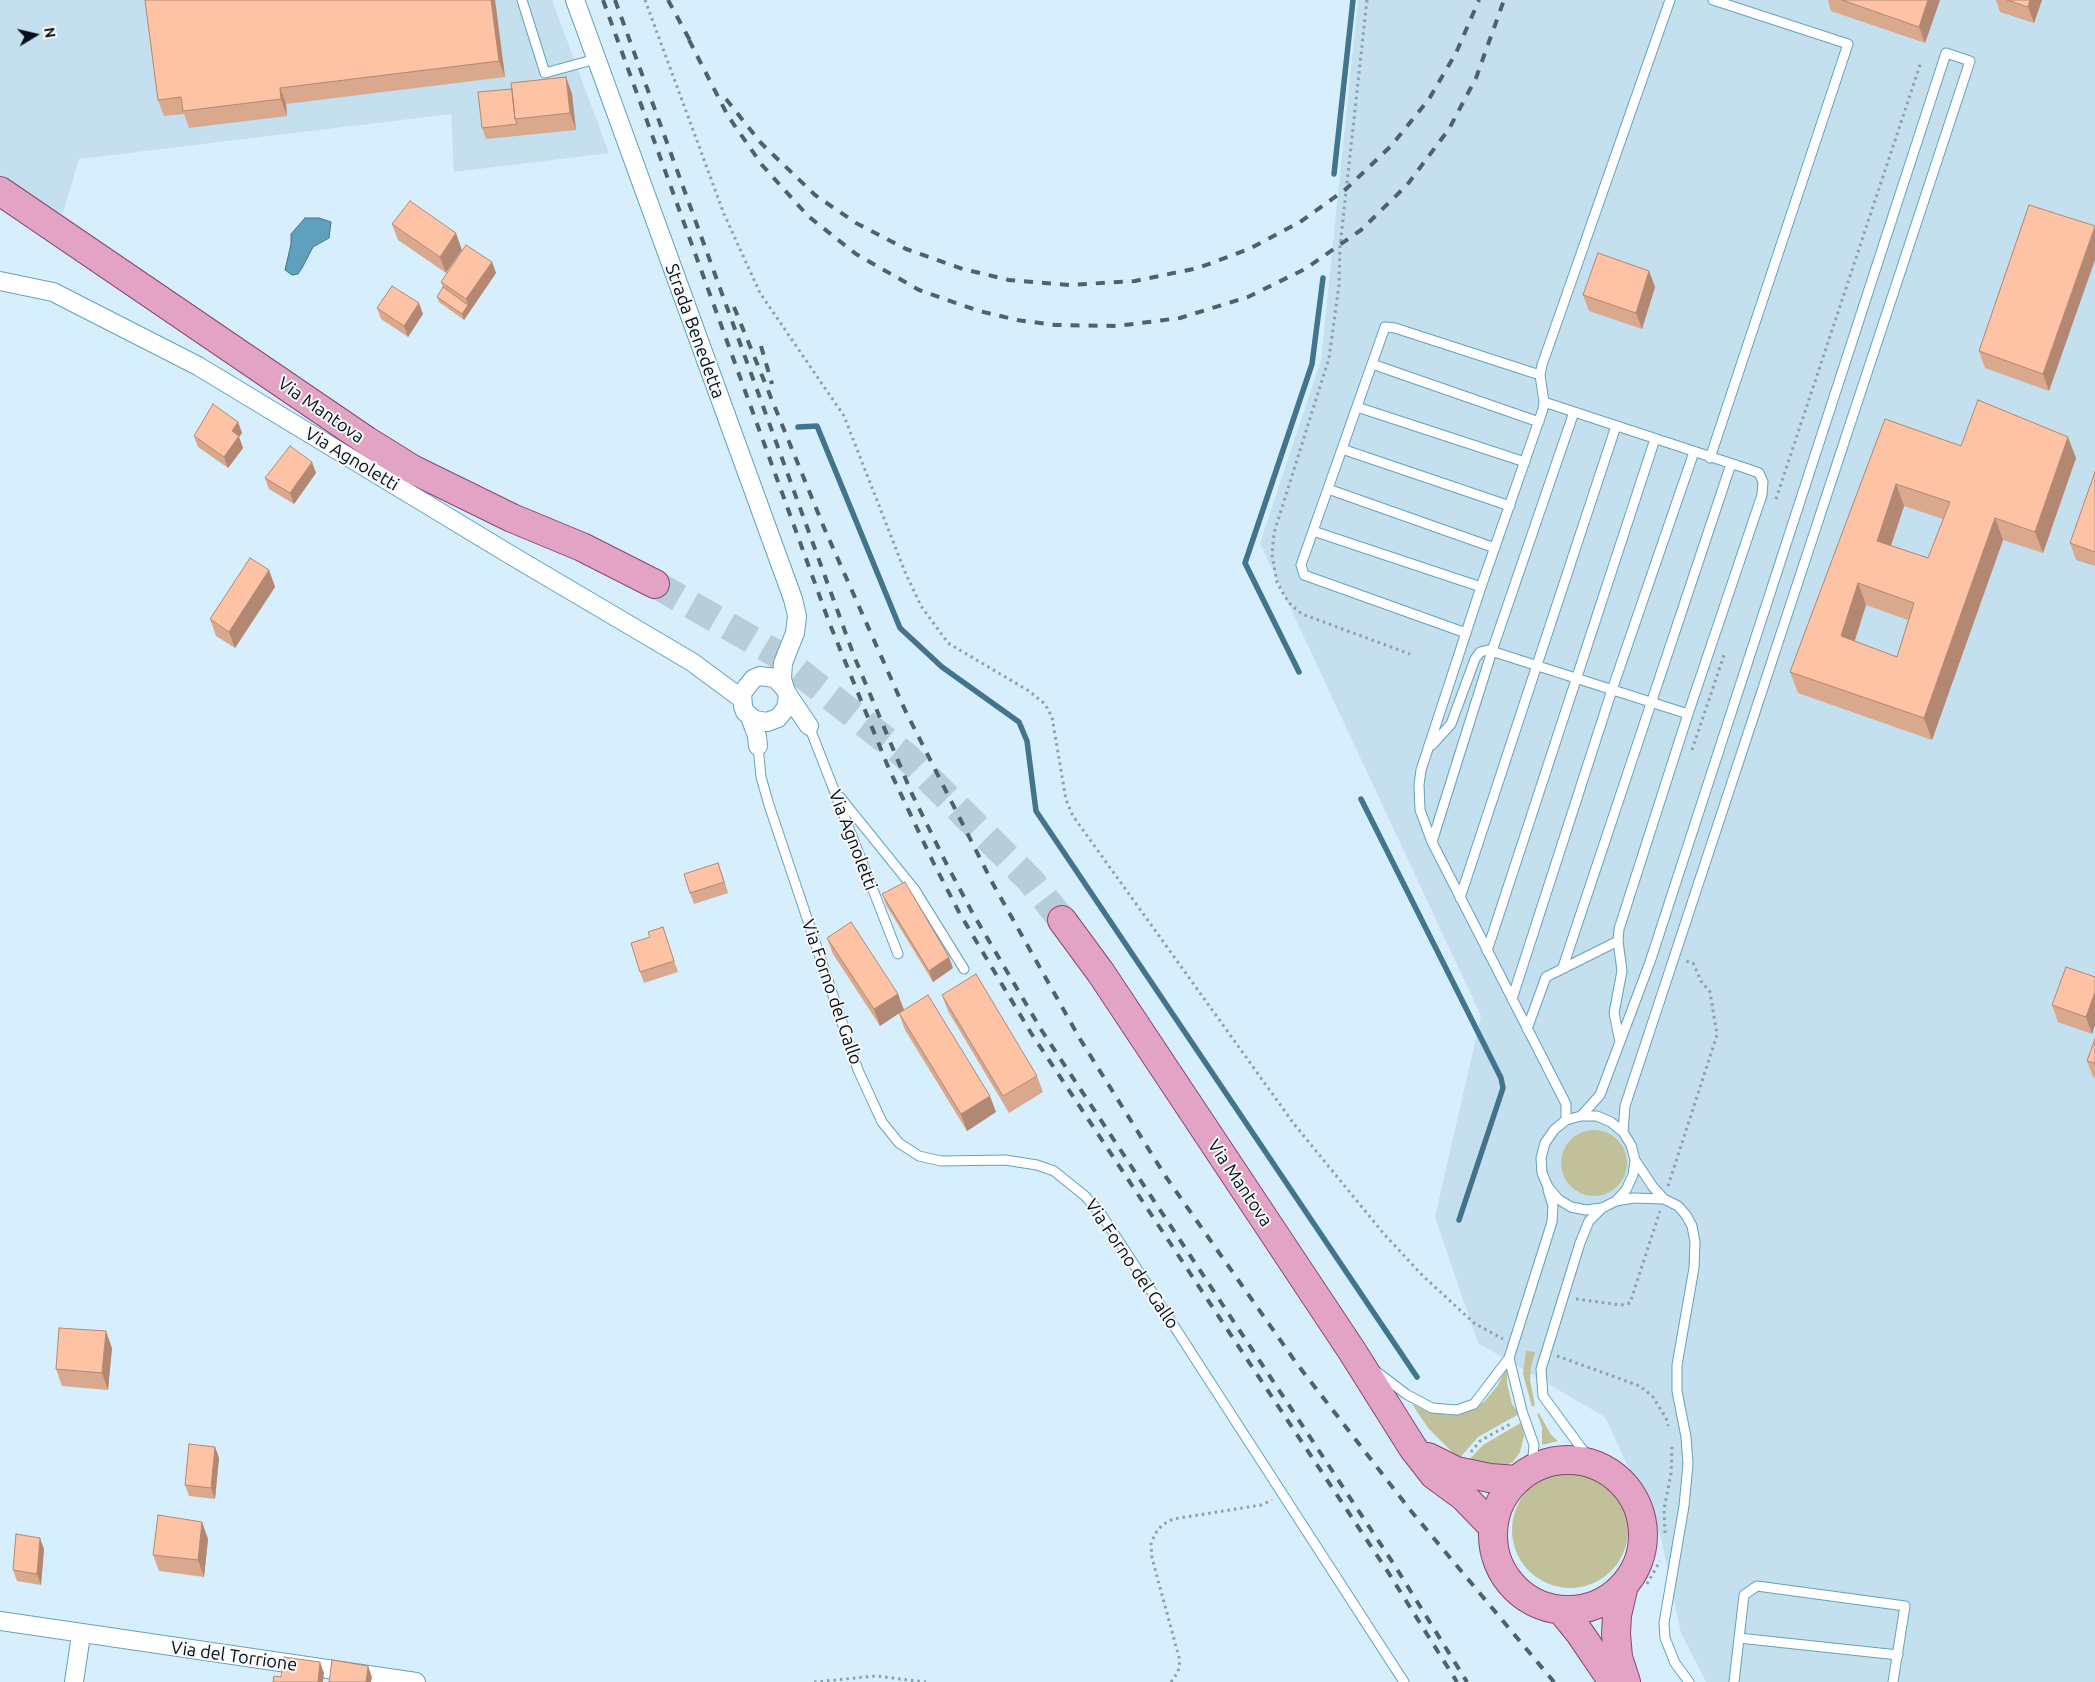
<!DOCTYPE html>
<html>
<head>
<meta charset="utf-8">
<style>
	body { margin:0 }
	#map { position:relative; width:2095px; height:1682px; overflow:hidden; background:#d7effc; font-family:Ubuntu,sans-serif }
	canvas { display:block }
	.north { position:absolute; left:10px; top:10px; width:50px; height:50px; -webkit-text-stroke:4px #f8f8f8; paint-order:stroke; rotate:81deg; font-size:14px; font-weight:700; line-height:20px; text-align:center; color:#00101a }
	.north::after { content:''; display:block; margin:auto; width:18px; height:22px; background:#00101a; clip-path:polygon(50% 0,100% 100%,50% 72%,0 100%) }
</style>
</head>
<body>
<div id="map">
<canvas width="2095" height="1682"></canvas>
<div class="north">N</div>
</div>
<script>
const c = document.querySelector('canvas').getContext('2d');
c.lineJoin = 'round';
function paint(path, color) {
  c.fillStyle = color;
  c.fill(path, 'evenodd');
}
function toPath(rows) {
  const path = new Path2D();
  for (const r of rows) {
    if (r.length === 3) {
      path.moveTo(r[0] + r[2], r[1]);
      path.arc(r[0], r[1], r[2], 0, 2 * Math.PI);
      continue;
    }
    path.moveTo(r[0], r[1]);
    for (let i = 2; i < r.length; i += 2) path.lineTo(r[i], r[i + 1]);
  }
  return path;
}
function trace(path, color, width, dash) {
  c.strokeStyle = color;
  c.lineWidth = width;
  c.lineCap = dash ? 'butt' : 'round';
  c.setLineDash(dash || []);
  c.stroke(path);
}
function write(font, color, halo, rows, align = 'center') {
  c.font = font + ' Ubuntu,sans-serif';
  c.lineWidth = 4;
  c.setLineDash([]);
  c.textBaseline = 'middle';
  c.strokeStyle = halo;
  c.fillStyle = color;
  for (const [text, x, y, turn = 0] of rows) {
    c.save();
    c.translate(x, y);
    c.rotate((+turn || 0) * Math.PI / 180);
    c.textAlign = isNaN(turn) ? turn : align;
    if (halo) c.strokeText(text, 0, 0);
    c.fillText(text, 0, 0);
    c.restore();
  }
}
const built = toPath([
	[0,0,552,0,609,153,454,172,451,114,79,159,63,213,49,212,9,186,0,175],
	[1358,0,2095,0,2095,1682,1706,1682,1681,1633,1661,1537,1605,1417,1478,1343,1435,1217,1481,1016,1260,543,1321,360]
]);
const green = toPath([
	[1594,1163,33],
	[1526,1351,1535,1352,1531,1367,1530,1380,1535,1405,1532,1407,1523,1374],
	[1507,1366,1507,1383,1512,1404,1519,1414,1478,1437,1459,1459,1428,1428,1412,1404,1428,1412,1448,1415,1470,1411,1485,1401,1498,1385],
	[1539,1413,1551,1435,1558,1441,1542,1445,1542,1427,1537,1414],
	[1522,1422,1524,1436,1520,1452,1513,1462,1503,1467,1466,1463,1483,1445],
	[1570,1530,58]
]);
const water = toPath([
	[305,218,319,218,331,222,329,238,313,247,302,268,298,274,292,275,285,270,291,244,291,234,305,218]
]);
const stream = toPath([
	[1334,174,1353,0],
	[798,427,817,426,900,628,942,667,1019,722,1027,741,1036,811,1417,1377],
	[1299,672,1245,563,1312,364,1323,278],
	[1361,799,1501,1078,1503,1088,1459,1220]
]);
const primaryTunnel = toPath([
	[655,584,775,653,906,756,1031,881,1062,920]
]);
const path = toPath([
	[645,0,724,214,760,293,844,416,905,572,921,606,948,643,1029,691,1045,704,1052,717,1066,800,1073,816,1294,1124,1384,1234,1423,1276,1474,1323,1503,1339],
	[1367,0,1340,247,1339,285,1329,358,1274,533,1272,555,1277,582,1284,595,1291,605,1302,614,1410,654],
	[1776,499,1921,62],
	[1692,750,1725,652],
	[1668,1186,1717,1035,1710,992,1701,981,1693,963,1686,961],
	[1576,1299,1621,1305,1630,1303,1660,1211],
	[1557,1356,1640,1386,1653,1397,1666,1418,1668,1426],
	[1471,1452,1480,1441,1512,1423],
	[1665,1533,1664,1509,1671,1474,1672,1447],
	[1647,1584,1660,1561],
	[814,1682,876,1676,926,1682],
	[1171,1682,1178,1672,1180,1661,1152,1558,1151,1544,1155,1534,1162,1525,1173,1519,1261,1505,1272,1500]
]);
const lane = toPath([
	[522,0,545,73,596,59],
	[1372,364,1539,422],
	[1544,402,1751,470,1759,473,1763,482,1762,495,1688,714,1619,929,1618,941,1622,971,1614,1013,1620,1042],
	[1357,407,1525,462],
	[1342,449,1510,506],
	[1710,458,1848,44,1713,0],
	[1328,489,1495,548],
	[1313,531,1481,587],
	[1466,633,1304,575,1301,565,1385,327,1395,328,1540,375],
	[809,726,898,954],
	[1432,745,1451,724,1475,659,1480,652,1488,650,1688,714],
	[758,746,761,777,769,805,858,1070,882,1122,899,1143,919,1156,941,1161,1005,1160,1037,1165,1054,1171,1085,1196,1101,1214,1141,1275,1404,1682],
	[840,797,915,890,964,969],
	[1432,842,1492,651,1574,412],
	[1460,898,1616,426],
	[1487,951,1655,439],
	[1563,967,1731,464],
	[1512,999,1612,690,1694,452],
	[1527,1029,1546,977,1618,941],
	[1581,1116,1600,1095,1650,962,1946,53,1970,61,1625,1106,1623,1132],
	[1566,1120,1566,1104,1432,842,1420,810,1419,785,1421,770,1481,587,1543,409,1544,402,1540,375,1542,365,1670,0],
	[1635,1160,1653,1187,1664,1199,1678,1206,1686,1215,1692,1226,1695,1242,1694,1268,1677,1365,1677,1391,1686,1437,1688,1464,1684,1506,1664,1623,1665,1638,1675,1663,1689,1682],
	[1616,1201,1626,1190,1633,1175,1635,1160,1631,1145,1623,1132,1611,1122,1597,1116,1581,1116,1566,1120,1554,1130,1545,1143,1541,1158,1542,1173,1548,1187,1558,1199,1571,1207,1586,1210,1602,1208,1616,1201,1633,1198,1664,1199],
	[1377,1372,1406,1394,1432,1408,1457,1410,1474,1404,1509,1358],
	[1593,1464,1543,1396,1541,1369,1580,1243,1589,1221,1602,1208],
	[1532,1469,1534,1445,1522,1411,1509,1358,1552,1222,1553,1206,1548,1190],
	[1739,1638,1898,1655],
	[1734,1682,1744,1595,1757,1586,1905,1606,1893,1682]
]);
const street = toPath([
	[575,0,793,599,797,616,795,633,783,663,782,679,785,689,788,695,786,708,778,718,767,722,755,720,745,712,743,706,742,693,753,679,760,676,775,678,785,689],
	[0,281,53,292,198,366,514,557,692,662,742,699],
	[788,695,809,726],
	[750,717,757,736,758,746],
	[0,1621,416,1682],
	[74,1682,81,1635]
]);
const primary = toPath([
	[0,191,367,441,412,469,512,518,582,547,655,584],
	[1062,920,1101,973,1352,1351,1413,1448,1434,1475,1464,1497,1493,1527],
	[1428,1457,1456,1471,1490,1478,1517,1480],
	[1568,1535,75],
	[1624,1585,1617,1615,1616,1634,1618,1657,1626,1682],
	[1561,1610,1579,1632,1613,1682]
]);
const rail = toPath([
	[603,0,829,622,889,769,934,864,960,914,1031,1033,1388,1572,1457,1682],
	[615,0,854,656,912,794,947,865,972,912,1042,1031,1395,1566,1467,1682],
	[668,0,693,46],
	[689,40,728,116,762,165,808,216,856,254,919,290,979,311,1017,320,1055,325,1117,326,1180,318,1248,297,1305,269,1361,230,1407,185,1449,129,1476,78,1504,0],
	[726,99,761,143,815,195,856,223,906,249,963,269,1009,280,1069,285,1135,281,1198,268,1249,249,1300,222,1346,189,1391,146,1429,99,1456,53,1479,0],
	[734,307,825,530,905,710,993,884,1080,1039,1166,1177,1297,1364,1411,1511,1554,1682],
	[761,346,772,384]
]);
const wall = toPath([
	[495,0,505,77,286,104,287,116,189,128,184,114,164,116,158,100],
	[1828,0,1940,0,1925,43,1831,11],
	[1996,0,2042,0,2034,23,2000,12],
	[566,77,572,94,576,130,486,139,482,128,512,89],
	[2029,205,2049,391,1985,368,1979,351],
	[392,224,456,233,446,273,398,240],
	[492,262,496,273,464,320,439,302,437,297,443,287,441,282],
	[1649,271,1655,287,1642,329,1589,311,1583,295],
	[377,308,423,314,408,337,381,319],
	[1885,419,1961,446,2076,458,2043,553,2003,540,1932,740,1798,693,1790,672],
	[1904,506,1943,519,1928,558,1891,546],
	[1866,605,1908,620,1897,657,1855,641],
	[238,422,242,433,239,437,243,448,228,468,198,447,194,436],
	[2095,472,2095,566,2076,560,2070,543],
	[316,473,294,504,269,489,265,478],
	[269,570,275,587,235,648,216,636,210,619],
	[718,863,728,893,694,904,690,893],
	[882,894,953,968,933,982,886,905],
	[663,927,678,972,644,983,640,972,650,937],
	[827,938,898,994,904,1010,996,1112,967,1131,905,1030,899,1013,880,1026,833,954],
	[2095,977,2095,1025,2092,1034,2058,1022,2052,1005],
	[942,995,1037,1076,1043,1092,1009,1113,948,1011],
	[2095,1039,2095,1078,2093,1077,2087,1061],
	[112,1348,108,1390,62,1386,56,1369],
	[215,1447,219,1458,215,1499,189,1496,185,1485],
	[202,1522,208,1539,204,1577,159,1571,153,1555],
	[44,1549,41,1585,17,1581,13,1570]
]);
const shadedWall = toPath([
	[491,0,495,0,505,77,499,61],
	[1928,0,1940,0,1925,43,1919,27],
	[2030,0,2042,0,2034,23,2028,7],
	[566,77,572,94,576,130,570,113],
	[280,88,286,104,287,116,281,99],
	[2095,227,2095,260,2049,391,2043,374],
	[456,233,462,250,446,273,440,257],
	[492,262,496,273,464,320,462,314,468,305,466,299],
	[1649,271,1655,287,1642,329,1636,313],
	[419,303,423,314,408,337,404,326],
	[238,422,242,433,239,437,243,448,228,468,224,457,232,431],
	[2068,437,2076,458,2043,553,2035,532],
	[312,462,316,473,294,504,290,493],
	[1896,484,1904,506,1885,563,1877,541],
	[1995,518,2003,540,1932,740,1924,718],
	[269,570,275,587,235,648,229,632],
	[1858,583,1866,605,1849,658,1841,636],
	[718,863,722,874,728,893,724,882],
	[949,957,953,968,933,982,929,971],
	[2095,992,2095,1025,2092,1034,2086,1017],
	[898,994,904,1010,880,1026,874,1009],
	[990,1096,996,1112,967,1131,961,1114],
	[106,1331,112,1348,108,1390,102,1373],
	[215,1447,219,1458,215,1499,211,1488],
	[202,1522,208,1539,204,1577,198,1560],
	[40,1538,44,1549,41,1585,37,1574],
	[320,1662,324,1673,323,1682,318,1682],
	[368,1666,372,1677,371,1682,366,1682]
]);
const building = toPath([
	[145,0,491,0,499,61,280,88,281,99,183,111,181,97,158,100,145,0],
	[1842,0,1928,0,1919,27,1842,0],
	[2007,0,2030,0,2028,7,2007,0],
	[566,77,570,113,515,119,511,83,566,77],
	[512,89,515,119,517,124,482,128,478,92,512,89],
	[410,201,456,233,440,257,392,224,410,201],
	[2029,205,2095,226,2043,374,1979,351,2029,205],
	[466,245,492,262,466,299,441,282,466,245],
	[1598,253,1649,271,1636,313,1583,295,1598,253],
	[392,286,419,303,404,326,377,308,392,286],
	[443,287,468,305,462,314,437,297,443,287],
	[1978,400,2068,437,2035,532,1995,518,1924,718,1790,672,1885,419,1961,446,1978,400],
	[1896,484,1950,502,1928,558,1877,541,1896,484],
	[1858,583,1914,603,1897,657,1841,636,1858,583],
	[213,404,238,422,232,431,239,436,224,457,194,436,213,404],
	[290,446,312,462,290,493,265,478,290,446],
	[2095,472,2095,552,2070,543,2095,472],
	[250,558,269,570,229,632,210,619,250,558],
	[718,863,724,882,690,893,684,874,718,863],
	[905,882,949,957,929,971,882,894,905,882],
	[851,922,898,994,874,1009,827,938,851,922],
	[663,927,674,961,640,972,631,943,650,937,648,932,663,927],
	[2066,967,2095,977,2095,992,2086,1017,2052,1005,2066,967],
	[976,974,1037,1076,1003,1096,942,995,976,974],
	[928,995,990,1096,961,1114,899,1013,928,995],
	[2095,1039,2095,1063,2087,1061,2095,1039],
	[59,1328,106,1331,102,1373,56,1369,59,1328],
	[189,1444,215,1447,211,1488,185,1485,189,1444],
	[158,1515,202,1522,198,1560,153,1555,158,1515],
	[16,1534,40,1538,37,1574,13,1570,16,1534],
	[284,1657,320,1662,318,1682,273,1682,274,1676,281,1677,284,1657],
	[332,1660,368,1666,366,1682,329,1682,332,1660]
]);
const streetNames = [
	["Strada Benedetta",695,331,70],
	["Via Mantova",321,410,35],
	["Via Agnoletti",352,459,31],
	["Via Agnoletti",853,840,69],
	["Via Forno del Gallo",832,992,71],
	["Via Mantova",1240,1183,56],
	["Via Forno del Gallo",1132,1264,56],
	["Via del Torrione",234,1656,8]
];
paint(built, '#c4dfed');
paint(green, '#c0c19a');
paint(water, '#5ea0be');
trace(water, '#42758d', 1);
trace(stream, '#42758d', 5.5);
trace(primaryTunnel, '#b7ceda', 28, [28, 14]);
trace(lane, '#63a2bf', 11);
trace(street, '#63a2bf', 20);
trace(primary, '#884770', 30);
trace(path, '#8ba0ac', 3, [2.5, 4]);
trace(lane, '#fff', 9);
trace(street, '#fff', 18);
trace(primary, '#e3a3c5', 28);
trace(rail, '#4e616c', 4, [9, 9]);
paint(wall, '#daa88d');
paint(shadedWall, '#b28873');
paint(building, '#fec3a4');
trace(building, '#b28873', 1);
write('18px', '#00101a', '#f8f8f8', streetNames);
</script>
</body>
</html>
